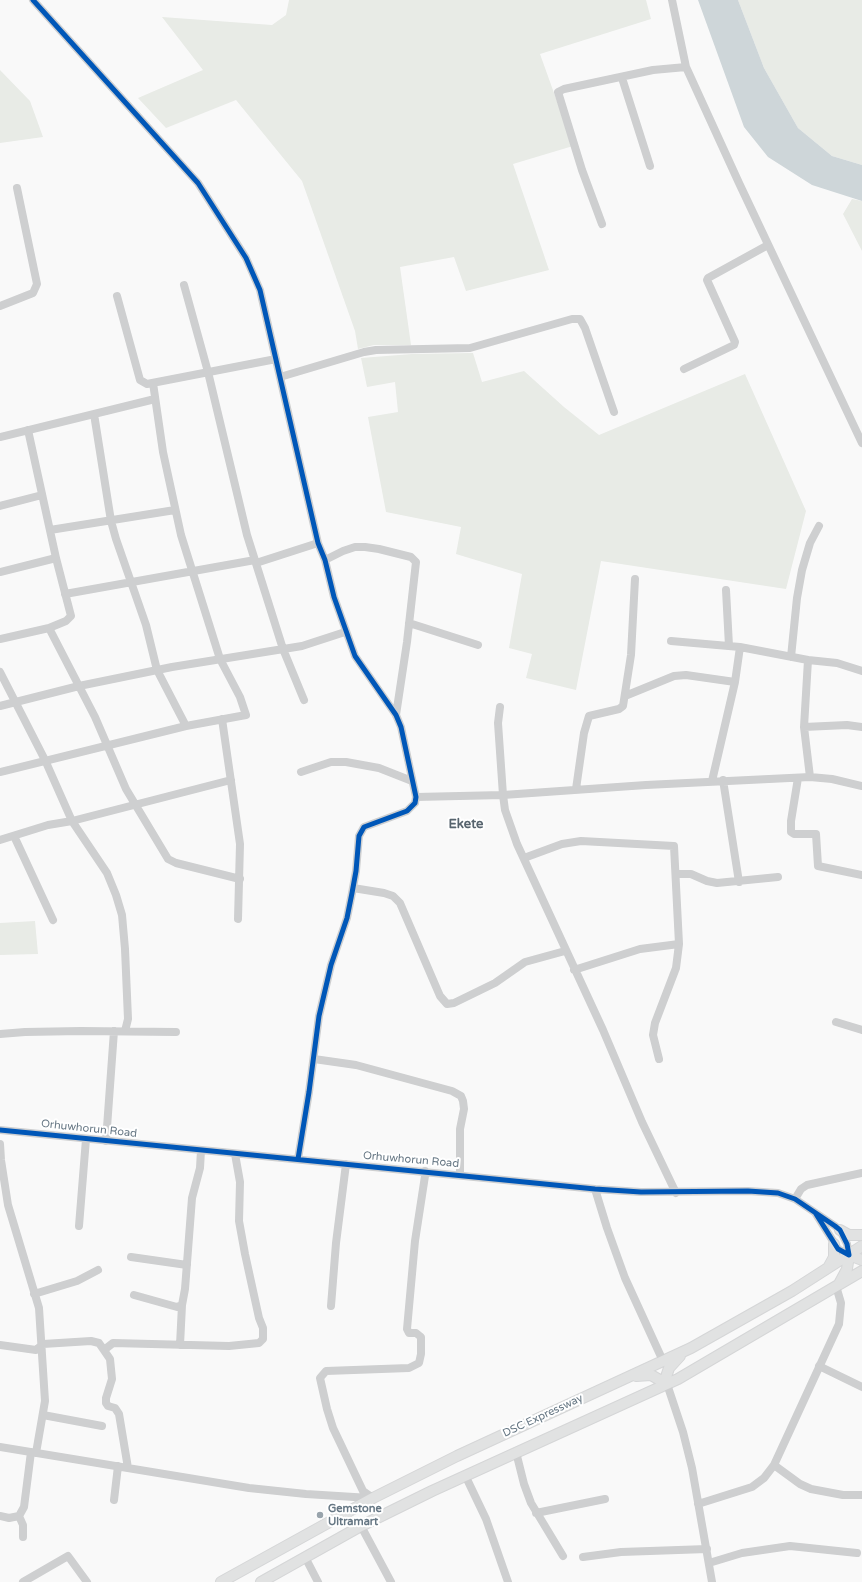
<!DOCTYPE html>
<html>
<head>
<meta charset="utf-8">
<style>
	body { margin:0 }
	canvas { display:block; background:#f9f9f9 }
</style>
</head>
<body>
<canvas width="862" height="1582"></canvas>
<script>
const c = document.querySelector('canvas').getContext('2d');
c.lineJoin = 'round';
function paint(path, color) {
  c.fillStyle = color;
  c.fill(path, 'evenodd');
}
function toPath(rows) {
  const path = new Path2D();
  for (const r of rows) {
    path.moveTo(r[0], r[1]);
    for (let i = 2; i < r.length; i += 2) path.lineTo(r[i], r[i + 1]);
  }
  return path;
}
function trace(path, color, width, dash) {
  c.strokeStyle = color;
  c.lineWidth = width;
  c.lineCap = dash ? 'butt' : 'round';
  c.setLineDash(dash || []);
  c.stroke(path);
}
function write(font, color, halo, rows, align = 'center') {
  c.font = font + ' "Varela Round",sans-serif';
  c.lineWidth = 4;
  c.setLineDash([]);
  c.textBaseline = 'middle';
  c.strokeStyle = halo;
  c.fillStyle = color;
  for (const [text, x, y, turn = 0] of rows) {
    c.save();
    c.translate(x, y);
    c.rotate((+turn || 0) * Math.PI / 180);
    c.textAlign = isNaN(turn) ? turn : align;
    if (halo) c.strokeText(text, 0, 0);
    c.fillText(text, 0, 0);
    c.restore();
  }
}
const green = toPath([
	[289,0,646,0,651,19,540,54,573,146,513,164,549,270,466,291,454,257,400,267,411,345,374,345,358,349,355,331,302,181,236,100,166,128,138,98,203,70,162,17,272,25,286,15],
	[738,0,862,0,862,165,832,156,798,128,764,68],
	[0,70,30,101,43,137,0,143],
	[852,199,862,201,862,251,843,214],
	[473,353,482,382,524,371,564,407,599,435,745,374,806,511,786,589,601,561,576,690,526,678,532,654,509,648,522,574,456,554,461,527,386,512,368,417,398,412,395,382,367,387,361,358,412,354],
	[35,921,38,954,0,955,0,923]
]);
const water = toPath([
	[698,0,738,0,764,68,798,128,832,156,862,165,862,201,812,185,768,157,744,127]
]);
const minor = toPath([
	[33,0,198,183,246,258,260,290,318,543,325,560,334,597,355,656,396,715,401,727,416,797,415,803,407,811,364,827,359,836,356,871,352,893,347,918,331,965,319,1016,309,1092,298,1159],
	[672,0,686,67,739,183,862,443],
	[622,78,650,166],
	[602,224,582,170,558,92,564,89,653,70,686,67],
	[184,285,208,372,247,535,283,649,304,700],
	[117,296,140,380,147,384,276,359],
	[0,306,33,293,37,284,17,188],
	[684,369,734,345,735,342,707,280,708,278,768,245],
	[280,377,364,352,376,350,470,348,572,319,580,319,585,328,614,412],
	[94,414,111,521,116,539,146,625,157,670,186,726],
	[0,437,155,399],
	[0,506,42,495],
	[50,530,175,510],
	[325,560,343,551,355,547,365,547,379,549,411,557,416,562,407,642,396,715],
	[256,563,318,543],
	[0,572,56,558],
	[726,590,729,646],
	[65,594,255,560],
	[409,623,478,645],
	[49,628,95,717,126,789,168,859,176,863,240,879],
	[0,639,49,628,66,621,71,616,56,558,28,430],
	[671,641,740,647,808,660],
	[791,657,797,598,802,570,810,543,819,526],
	[0,672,45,760,72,821,107,873,116,895,122,915,125,949,128,1019,125,1031],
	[625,696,674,676,686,675,735,682],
	[0,706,79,686,172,667,302,646,345,632],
	[500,707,498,723,503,795,505,810,517,844,603,1030,642,1122,676,1193],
	[222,719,240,844,238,919],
	[804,727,847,725,862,727],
	[0,772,186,726,246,715,240,697,220,659,181,535,163,452,153,383],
	[301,772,331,762,346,762,379,768,412,781],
	[810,777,804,727,808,660,837,663,862,671],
	[798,778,791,821,791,832,794,834,816,834,818,866,862,875],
	[723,780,739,882],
	[712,781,735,682,740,647],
	[576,789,584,733,589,716,619,709,623,706,631,655,635,579],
	[416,797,503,795,646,785,810,777,832,779,862,786],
	[14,836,53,920],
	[0,840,48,825,72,821,231,780],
	[524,858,562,844,581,841,674,846,679,944,676,968,655,1023,653,1035,659,1059],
	[676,874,691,874,707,881,717,883,778,877],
	[353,888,384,893,393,896,400,903,440,996,447,1004,454,1003,495,983,525,962,565,951],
	[574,970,640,949,679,944],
	[836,1022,862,1030],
	[0,1034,25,1032,81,1031,176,1032],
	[314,1059,356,1065,452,1091,461,1096,463,1101,464,1109,460,1129,460,1175],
	[0,1130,595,1189,641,1192,748,1191,778,1193,795,1199,835,1226,840,1230,847,1244,849,1255,838,1249,816,1214],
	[106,1141,114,1031],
	[0,1144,1,1160,8,1205,39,1308,45,1401,36,1453],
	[595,1189,607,1228,625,1278,663,1361],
	[795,1199,801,1189,807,1185,862,1173],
	[79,1226,86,1139],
	[131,1257,187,1265],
	[34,1294,77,1281,98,1270],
	[134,1295,177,1307,182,1305,185,1289,192,1198,200,1168,201,1150],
	[331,1306,336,1243,346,1164],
	[0,1345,36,1350,43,1344,91,1341,99,1343,110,1359,112,1379,106,1398,106,1403,108,1406,115,1408,119,1414,128,1468],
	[180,1345,182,1305],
	[104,1350,113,1343,229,1346,259,1343,263,1339,263,1328,259,1318,245,1254,239,1221,240,1182,235,1154],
	[819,1366,862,1387],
	[667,1384,683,1432,692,1468,712,1582],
	[43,1415,102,1426],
	[0,1447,249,1488,306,1494,370,1498],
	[516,1452,524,1484,531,1503,563,1556],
	[774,1465,800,1484,811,1489,843,1495,862,1495],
	[465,1475,486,1519,508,1582],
	[373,1498,363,1491,333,1428,327,1409,320,1378,326,1371,409,1368,419,1363,421,1354,421,1337,416,1333,409,1333,407,1329,415,1241,425,1176,425,1171],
	[114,1500,118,1466],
	[698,1504,752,1487,764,1478,774,1465,839,1324,841,1303,836,1286],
	[536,1513,605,1499],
	[0,1516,9,1518,19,1516,24,1507,31,1452],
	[19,1516,23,1525,23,1537],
	[361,1526,391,1582],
	[305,1557,318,1582],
	[583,1557,621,1552,707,1549],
	[709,1563,742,1553,790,1546,857,1553],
	[23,1582,68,1556,87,1582]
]);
const major = toPath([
	[840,1230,849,1235,862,1235],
	[828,1268,834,1257,834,1244],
	[839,1284,847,1269,849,1255,862,1260],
	[636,1376,651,1375,667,1384],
	[667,1384,666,1377,669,1368,680,1356],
	[221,1582,373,1498,457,1456,691,1348,792,1291,862,1246],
	[261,1582,361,1526,432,1491,678,1379,862,1271]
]);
const cycleway = toPath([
	[33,0,198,183,246,258,260,290,318,543,325,560,334,597,355,656,396,715,401,727,416,797,415,803,407,811,364,827,359,836,356,871,352,893,347,918,331,965,319,1016,309,1092,298,1159],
	[0,1130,595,1189,641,1192,748,1191,778,1193,795,1199,835,1226,840,1230,847,1244,849,1255,838,1249,816,1214]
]);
const markers = [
	[320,1515,4,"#99a4ac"]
];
const streetNames = [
	["Orhuwhorun Road",89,1129,6],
	["Orhuwhorun Road",411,1160,5],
	["DSC Expressway",543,1416,-25]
];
const poiNames = [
	["Gemstone",328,1509],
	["Ultramart",328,1522]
];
const quarterNames = [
	["Ekete",466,825]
];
paint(green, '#e8ebe6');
paint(water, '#ced6d9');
trace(major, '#d5d6d7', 12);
trace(minor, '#cecfd0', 8);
trace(major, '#e1e2e2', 10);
trace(cycleway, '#0057b8', 5);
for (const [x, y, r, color] of markers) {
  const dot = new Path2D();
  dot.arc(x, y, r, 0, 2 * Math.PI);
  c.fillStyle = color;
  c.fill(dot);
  trace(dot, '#fff', 1.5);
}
write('11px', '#657683', '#fff', streetNames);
write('bold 11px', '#657683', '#fff', poiNames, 'left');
write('bold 13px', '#57646e', '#fff', quarterNames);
</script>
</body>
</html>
